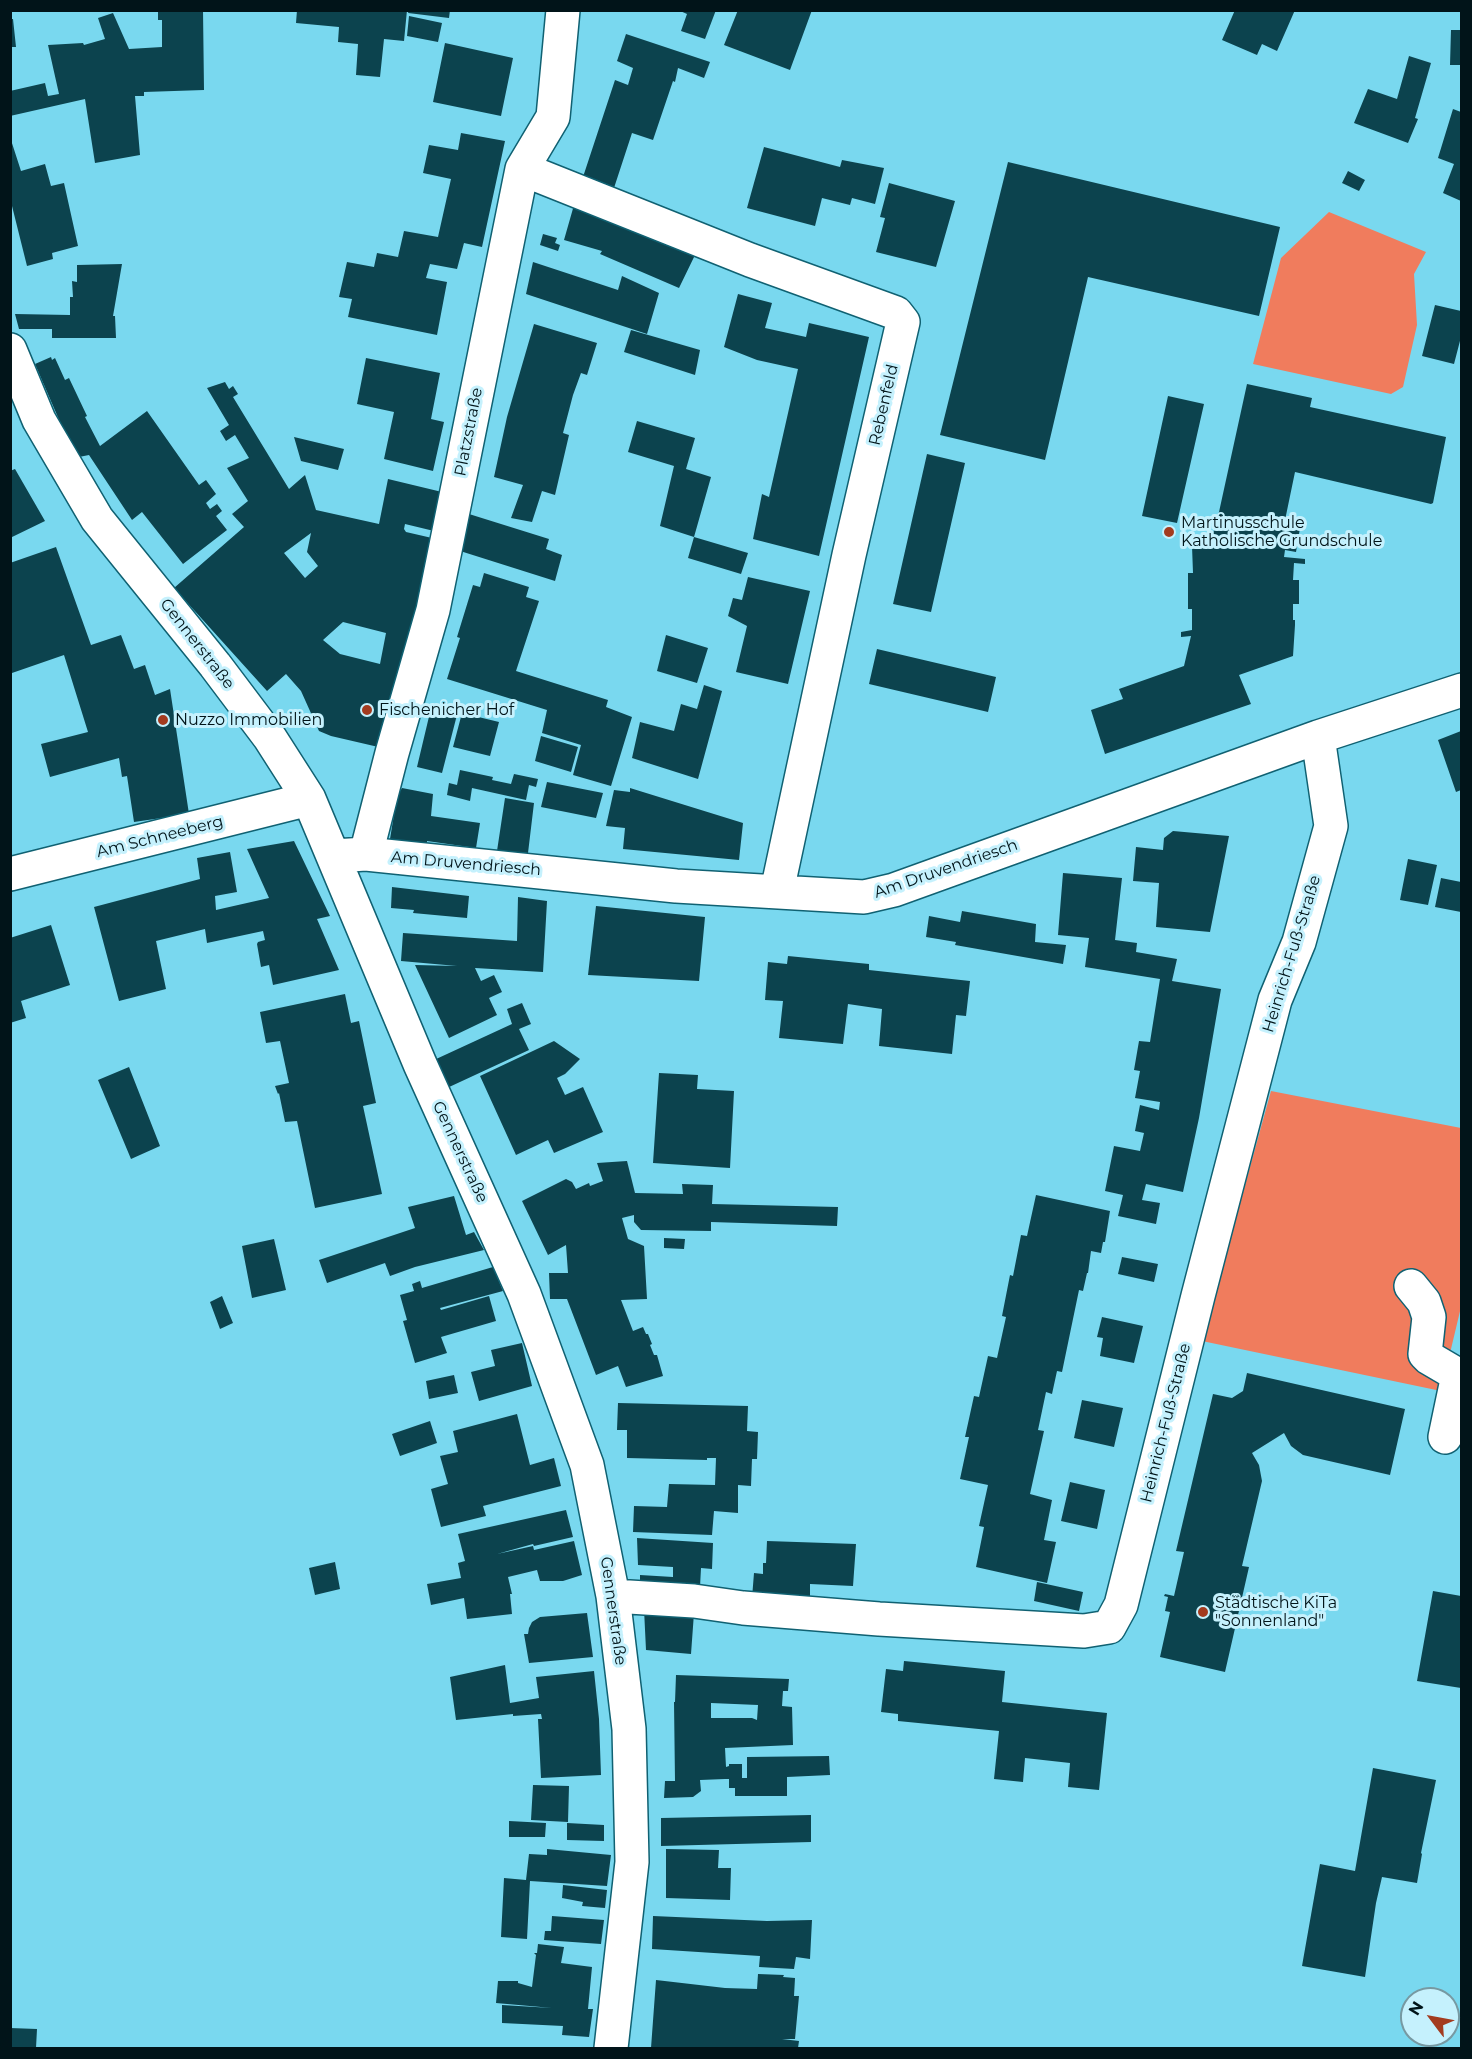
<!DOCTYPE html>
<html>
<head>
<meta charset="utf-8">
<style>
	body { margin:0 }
	#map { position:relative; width:1472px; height:2059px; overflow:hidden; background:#79d8ef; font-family:Montserrat,sans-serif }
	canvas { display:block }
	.frame { position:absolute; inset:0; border:12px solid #011419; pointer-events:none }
	.north { position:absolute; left:1400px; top:1987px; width:60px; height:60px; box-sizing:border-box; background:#c5f1fd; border:2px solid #7799a2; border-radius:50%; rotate:302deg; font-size:16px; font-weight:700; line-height:24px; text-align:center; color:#011419 }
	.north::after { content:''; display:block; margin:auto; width:21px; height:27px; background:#a33b1f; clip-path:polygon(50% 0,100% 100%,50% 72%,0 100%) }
</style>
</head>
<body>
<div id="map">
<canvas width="1472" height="2059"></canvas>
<div class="frame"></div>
<div class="north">N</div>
</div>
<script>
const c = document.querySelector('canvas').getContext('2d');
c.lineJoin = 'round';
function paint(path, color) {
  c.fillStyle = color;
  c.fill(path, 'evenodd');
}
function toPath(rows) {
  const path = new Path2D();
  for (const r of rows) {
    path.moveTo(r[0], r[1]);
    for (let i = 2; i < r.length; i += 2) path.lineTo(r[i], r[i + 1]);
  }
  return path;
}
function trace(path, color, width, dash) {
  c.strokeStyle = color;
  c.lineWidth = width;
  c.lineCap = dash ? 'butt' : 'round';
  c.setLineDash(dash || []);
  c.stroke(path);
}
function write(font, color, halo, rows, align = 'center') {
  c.font = font + ' Montserrat,sans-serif';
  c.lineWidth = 6;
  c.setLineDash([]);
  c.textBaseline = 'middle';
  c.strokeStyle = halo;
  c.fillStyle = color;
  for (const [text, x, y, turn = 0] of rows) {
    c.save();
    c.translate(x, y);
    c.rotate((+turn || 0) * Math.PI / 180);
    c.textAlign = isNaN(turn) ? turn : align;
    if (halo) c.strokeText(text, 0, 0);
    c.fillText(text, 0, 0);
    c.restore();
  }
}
const green = toPath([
	[1329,212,1426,252,1414,274,1417,325,1403,387,1391,394,1253,364,1281,258],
	[1271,1091,1461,1128,1461,1307,1441,1391,1202,1341]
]);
const building = toPath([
	[158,10,203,10,204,90,144,92,144,96,135,96,140,155,95,163,85,99,10,116,10,91,45,83,48,96,59,94,48,45,83,43,84,45,105,39,98,18,113,13,129,49,162,47,162,20,158,20],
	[297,10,407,10,404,41,384,39,380,77,356,75,358,44,338,42,339,27,296,23],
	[409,10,450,10,449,18,408,13],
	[716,10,705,39,681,31,687,14,678,10],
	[738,10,812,10,790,70,724,45],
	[1235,10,1295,10,1277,51,1262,44,1257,55,1222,40],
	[409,16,442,23,438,42,407,36],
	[10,19,13,19,16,47,10,47],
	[1451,30,1461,30,1461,65,1450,65],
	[626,34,710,62,704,78,678,68,675,82,673,81,653,140,632,133,613,191,582,180,615,80,628,85,633,68,617,61],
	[445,43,513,58,501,116,433,102],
	[1409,56,1431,63,1415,118,1418,119,1408,143,1354,123,1368,89,1397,99],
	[1453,109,1461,112,1461,201,1443,193,1454,164,1438,158],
	[461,133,505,141,482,247,464,243,457,269,430,264,426,278,447,282,437,335,348,317,352,299,339,297,347,262,374,267,377,253,398,257,404,231,438,237,451,179,423,173,429,145,458,150],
	[10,137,21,171,45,164,51,186,64,183,78,246,52,253,53,259,27,266,10,198],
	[764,147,840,167,842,160,884,168,875,204,852,198,850,205,822,198,815,226,747,208],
	[1008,162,1280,227,1259,316,1088,277,1045,460,940,435],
	[1348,171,1365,180,1359,191,1342,183],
	[889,183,955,201,936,267,876,252,885,218,880,217],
	[574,205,695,255,679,288,600,254,602,251,564,240],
	[543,234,557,238,555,243,560,245,558,251,540,245],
	[533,262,618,290,622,276,659,293,647,334,526,294],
	[122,264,113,316,115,316,116,338,52,338,52,329,19,329,15,314,70,315,70,297,73,297,72,281,77,282,77,265],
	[738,294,772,303,765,328,806,337,809,323,869,337,819,556,753,539,762,494,769,497,798,369,757,360,724,347],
	[1435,305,1461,311,1461,337,1454,364,1422,356],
	[534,324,597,343,587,375,581,373,573,395,563,433,569,435,555,495,542,491,532,522,511,518,523,485,494,477,507,417],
	[631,330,700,350,695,375,624,352],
	[51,357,52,360,55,358,65,380,69,378,87,416,85,417,100,446,147,411,199,485,206,480,216,494,206,503,210,509,217,504,222,511,216,516,227,530,183,564,142,512,132,520,89,455,79,457,63,429,35,364],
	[366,358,440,373,431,419,444,422,433,471,384,459,394,412,357,404],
	[225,382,229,389,233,386,238,394,233,397,289,489,305,475,316,510,379,524,388,479,442,492,434,531,405,524,404,529,406,532,432,538,387,749,331,736,319,731,301,691,286,674,267,691,174,588,244,527,232,514,248,501,227,468,249,458,235,435,226,441,220,431,229,425,207,388],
	[311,533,307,552,318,566,305,578,284,553],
	[343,622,386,633,380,664,340,654,323,640],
	[1247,384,1312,398,1310,407,1446,437,1433,503,1431,504,1295,472,1284,525,1300,528,1296,552,1285,550,1284,557,1305,559,1305,564,1294,563,1293,580,1299,580,1299,604,1293,604,1293,620,1295,620,1295,625,1293,656,1239,675,1251,704,1105,754,1091,710,1123,699,1119,689,1184,666,1191,636,1181,637,1181,632,1192,630,1192,609,1188,609,1188,573,1193,573,1192,546,1209,548,1219,512],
	[1168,396,1204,404,1177,523,1142,516],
	[637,421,695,438,686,469,711,477,694,537,748,553,741,574,688,558,694,537,660,526,674,466,628,452],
	[294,437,344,449,338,470,301,461],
	[927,454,965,463,931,612,893,604],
	[15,469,45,521,10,538,10,471],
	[469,514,549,539,546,549,562,555,555,581,457,550],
	[56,547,91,645,121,635,134,669,145,665,155,695,170,689,189,814,134,822,127,776,122,777,119,758,50,777,41,744,88,732,64,655,12,673,10,563],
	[484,573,529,587,526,597,539,601,516,671,608,700,606,707,632,717,611,786,573,775,581,745,542,733,547,710,447,679,460,638,457,637,473,585,480,587],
	[748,577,810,591,788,684,736,672,747,626,728,616,733,598,742,600],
	[666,635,708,648,697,683,657,671],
	[877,649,996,677,988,712,869,684],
	[704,685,722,691,698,779,632,758,640,722,674,731,681,704,697,709],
	[432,704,458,711,442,773,417,767],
	[462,713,499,722,490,756,453,747],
	[1461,731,1461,790,1456,792,1438,740],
	[541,736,578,747,571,772,535,761],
	[460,770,493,777,492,780,511,784,514,774,538,779,536,787,529,785,526,800,472,788,470,801,447,795,449,783,457,785],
	[547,782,603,793,596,818,541,807],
	[402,788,433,794,431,816,480,823,476,848,427,841,427,843,390,839,397,796],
	[630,788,743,823,739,860,623,849,625,828,606,826,614,790,630,792],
	[505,798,534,803,528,853,497,851],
	[1173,831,1229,836,1210,932,1156,927,1159,883,1133,881,1136,847,1163,850,1164,838],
	[294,841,330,916,317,919,339,970,273,985,269,965,261,967,257,944,258,942,265,940,263,931,207,943,205,929,156,941,166,989,119,1001,94,907,200,879,197,858,230,852,237,892,215,896,216,910,269,898,247,849],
	[1408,859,1437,865,1428,905,1400,900],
	[1063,873,1122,878,1115,940,1137,943,1136,952,1177,959,1172,981,1221,989,1199,1118,1183,1192,1146,1184,1142,1200,1160,1203,1156,1224,1118,1216,1123,1195,1105,1191,1114,1146,1140,1151,1144,1133,1135,1131,1140,1105,1159,1110,1160,1102,1135,1098,1140,1071,1134,1070,1139,1041,1150,1042,1160,979,1085,967,1089,938,1058,935],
	[1441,878,1461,882,1461,912,1435,907],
	[392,887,469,896,467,918,413,913,414,910,391,908],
	[518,897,547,901,543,972,475,968,481,981,494,975,502,992,489,998,497,1015,449,1038,415,965,457,966,401,961,403,933,517,941],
	[596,906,705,917,699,981,588,975],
	[962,911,1036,924,1035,942,1066,945,1063,964,955,945,956,942,926,937,929,916,960,922],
	[51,925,70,985,21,1001,26,1018,10,1023,10,938],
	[788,956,869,964,869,970,970,981,966,1016,956,1015,952,1054,879,1046,882,1009,848,1004,843,1044,779,1038,783,1001,765,1000,768,962,787,964],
	[345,994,351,1023,359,1021,376,1103,363,1106,382,1194,315,1208,297,1121,285,1122,279,1093,278,1094,275,1086,289,1083,280,1041,266,1043,260,1012],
	[522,1003,531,1024,519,1029,529,1050,447,1088,434,1060,512,1024,507,1009],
	[554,1041,580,1059,565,1074,557,1078,565,1095,583,1087,603,1132,554,1153,548,1140,516,1155,480,1076],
	[129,1067,160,1146,131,1159,98,1080],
	[659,1073,698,1075,697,1089,734,1091,730,1168,653,1163],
	[627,1161,635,1193,683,1194,682,1184,713,1185,712,1204,838,1207,837,1226,711,1222,711,1231,641,1230,634,1222,634,1215,622,1218,628,1239,644,1246,647,1299,621,1300,633,1331,643,1327,646,1334,648,1334,652,1344,650,1345,654,1355,657,1355,663,1376,626,1387,618,1366,596,1375,567,1299,550,1299,549,1273,568,1273,566,1245,548,1255,522,1201,566,1179,572,1182,576,1189,589,1183,590,1186,603,1181,597,1163],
	[1036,1195,1110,1211,1105,1242,1103,1242,1101,1253,1091,1251,1088,1273,1087,1273,1083,1291,1079,1290,1062,1372,1057,1371,1052,1394,1046,1392,1038,1430,1044,1431,1030,1494,1052,1500,1044,1540,1056,1542,1047,1583,976,1567,984,1527,979,1526,988,1485,960,1479,969,1437,965,1437,974,1396,979,1397,988,1356,997,1358,1006,1317,1002,1316,1010,1275,1013,1276,1021,1235,1027,1236],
	[454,1196,466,1235,474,1232,484,1250,415,1267,390,1276,385,1263,327,1283,319,1260,415,1228,408,1207],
	[664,1238,685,1239,684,1249,664,1248],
	[274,1239,286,1290,252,1298,242,1246],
	[1122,1257,1158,1264,1154,1282,1118,1274],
	[493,1267,503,1291,440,1308,441,1310,489,1296,496,1321,441,1337,447,1353,415,1363,403,1321,407,1320,400,1295,414,1291,412,1284,420,1281,422,1288],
	[222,1296,233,1323,220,1329,210,1302],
	[1102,1317,1143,1326,1134,1363,1100,1356,1103,1338,1097,1337],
	[522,1343,532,1386,479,1401,471,1372,495,1366,491,1350],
	[1247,1373,1405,1409,1390,1475,1303,1455,1291,1446,1284,1433,1252,1453,1259,1465,1262,1481,1242,1566,1249,1567,1225,1672,1160,1657,1170,1612,1165,1611,1168,1597,1164,1596,1165,1594,1174,1596,1184,1552,1176,1551,1213,1394,1232,1398,1243,1391],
	[454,1375,458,1393,429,1399,426,1381],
	[1082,1400,1123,1408,1114,1447,1074,1438],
	[618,1403,748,1406,747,1431,758,1432,757,1459,752,1459,751,1486,738,1485,738,1513,714,1511,712,1535,633,1532,634,1506,667,1507,669,1484,715,1485,716,1458,707,1458,707,1460,627,1458,627,1430,617,1430],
	[517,1414,530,1465,554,1458,561,1486,483,1506,486,1516,441,1527,431,1489,448,1484,440,1456,458,1452,453,1431],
	[430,1421,437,1443,400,1456,392,1434],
	[1070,1482,1105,1490,1097,1529,1061,1521],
	[566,1510,573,1537,534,1546,533,1544,497,1554,533,1546,534,1550,574,1541,582,1575,563,1581,540,1581,537,1570,508,1577,512,1594,510,1594,512,1614,467,1619,464,1598,431,1605,427,1584,461,1578,458,1563,465,1561,458,1534],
	[637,1538,713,1543,712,1569,701,1568,700,1587,640,1586,640,1575,673,1577,673,1567,638,1565],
	[767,1541,856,1544,853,1586,810,1584,810,1602,752,1598,754,1573,763,1574,763,1563,766,1563],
	[335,1562,340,1589,315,1595,309,1568],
	[1037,1582,1083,1592,1079,1611,1034,1601],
	[1433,1591,1461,1596,1461,1688,1417,1681],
	[644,1609,694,1613,691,1654,646,1650],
	[587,1613,593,1657,529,1663,524,1634,528,1634,529,1628,532,1622,540,1617],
	[904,1661,1005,1671,1002,1702,1107,1713,1099,1790,1068,1787,1070,1763,1025,1758,1023,1782,994,1779,999,1731,898,1721,898,1714,881,1712,886,1669,903,1671],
	[505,1665,510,1703,539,1698,536,1677,594,1671,599,1719,601,1775,541,1778,538,1719,542,1719,541,1714,513,1716,513,1714,456,1720,450,1677],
	[676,1675,789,1679,788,1691,783,1691,782,1706,792,1707,793,1745,725,1748,726,1767,729,1766,729,1764,742,1764,742,1778,747,1778,747,1757,829,1756,830,1775,787,1777,787,1796,735,1796,735,1788,729,1788,729,1779,725,1779,700,1780,701,1791,693,1797,664,1798,665,1781,675,1781,674,1702,675,1702],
	[711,1703,758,1705,757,1720,752,1718,711,1718],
	[1373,1768,1436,1780,1421,1853,1422,1854,1417,1883,1382,1877,1376,1903,1365,1977,1302,1966,1320,1864,1355,1871],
	[533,1785,569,1786,568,1822,531,1820],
	[811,1815,811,1842,661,1846,661,1818],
	[509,1821,546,1823,545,1837,509,1837],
	[567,1823,604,1825,604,1841,567,1840],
	[547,1849,611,1855,607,1886,530,1881,527,1939,501,1937,504,1878,526,1880,529,1854,547,1855],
	[666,1849,719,1850,718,1868,731,1868,730,1900,666,1898],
	[563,1885,607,1890,605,1908,582,1906,583,1902,562,1898],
	[552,1916,604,1920,601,1944,544,1940,545,1931,551,1931],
	[653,1916,767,1921,812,1920,810,1959,796,1957,794,1969,759,1967,760,1956,652,1949],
	[538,1944,564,1947,561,1963,592,1967,588,2009,593,2009,589,2037,562,2035,563,2026,502,2023,502,2005,552,2008,496,2003,498,1981,518,1981,518,1983,532,1987,536,1955,534,1953,537,1953],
	[758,1974,784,1975,783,1977,795,1978,794,1996,799,1996,795,2039,782,2039,799,2041,798,2048,651,2048,656,1980,725,1988,757,1989],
	[10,2028,37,2029,36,2048,10,2048]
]);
const minor = toPath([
	[522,169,750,260,896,313,903,322,849,555,777,891],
	[10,350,39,420,97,519,215,665,270,738,309,799,420,1064,524,1294,587,1465,613,1596,629,1729,632,1862,611,2048],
	[366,854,392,753,433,610,522,169,553,117,563,10],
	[334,856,366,854,676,886,864,897,894,890,1318,737,1462,690],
	[10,874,309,799],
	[1411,1286,1424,1302,1429,1317,1425,1354,1429,1358,1458,1375,1445,1437],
	[613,1596,694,1601,743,1608,879,1619,1084,1631,1109,1627,1121,1605,1198,1296,1275,1000,1299,942,1331,826,1318,737]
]);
const markers = [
	[1169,532,6,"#a33b1f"],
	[367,710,6,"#a33b1f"],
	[163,720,6,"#a33b1f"],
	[1203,1612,6,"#a33b1f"]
];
const streetNames = [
	["Rebenfeld",884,405,-77],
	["Platzstraße",469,432,-79],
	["Gennerstraße",197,644,52],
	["Am Schneeberg",160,837,-14],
	["Am Druvendriesch",466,864,5],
	["Am Druvendriesch",946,869,-19],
	["Heinrich-Fuß-Straße",1292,954,-73],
	["Gennerstraße",460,1152,65],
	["Heinrich-Fuß-Straße",1166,1423,-76],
	["Gennerstraße",613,1611,82]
];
const poiNames = [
	["Martinusschule",1181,523],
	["Katholische Grundschule",1181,541],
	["Fischenicher Hof",379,710],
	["Nuzzo Immobilien",175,720],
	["Städtische KiTa",1215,1603],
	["\"Sonnenland\"",1215,1621]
];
paint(green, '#f07c5d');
paint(building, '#0c434e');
trace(minor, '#106172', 36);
trace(minor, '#fff', 33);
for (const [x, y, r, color] of markers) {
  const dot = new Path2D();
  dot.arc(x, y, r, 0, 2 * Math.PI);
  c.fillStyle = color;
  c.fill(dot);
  trace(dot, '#c5f1fd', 2);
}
write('16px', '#011419', '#c5f1fd', streetNames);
write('16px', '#011419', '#c5f1fd', poiNames, 'left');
</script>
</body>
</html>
